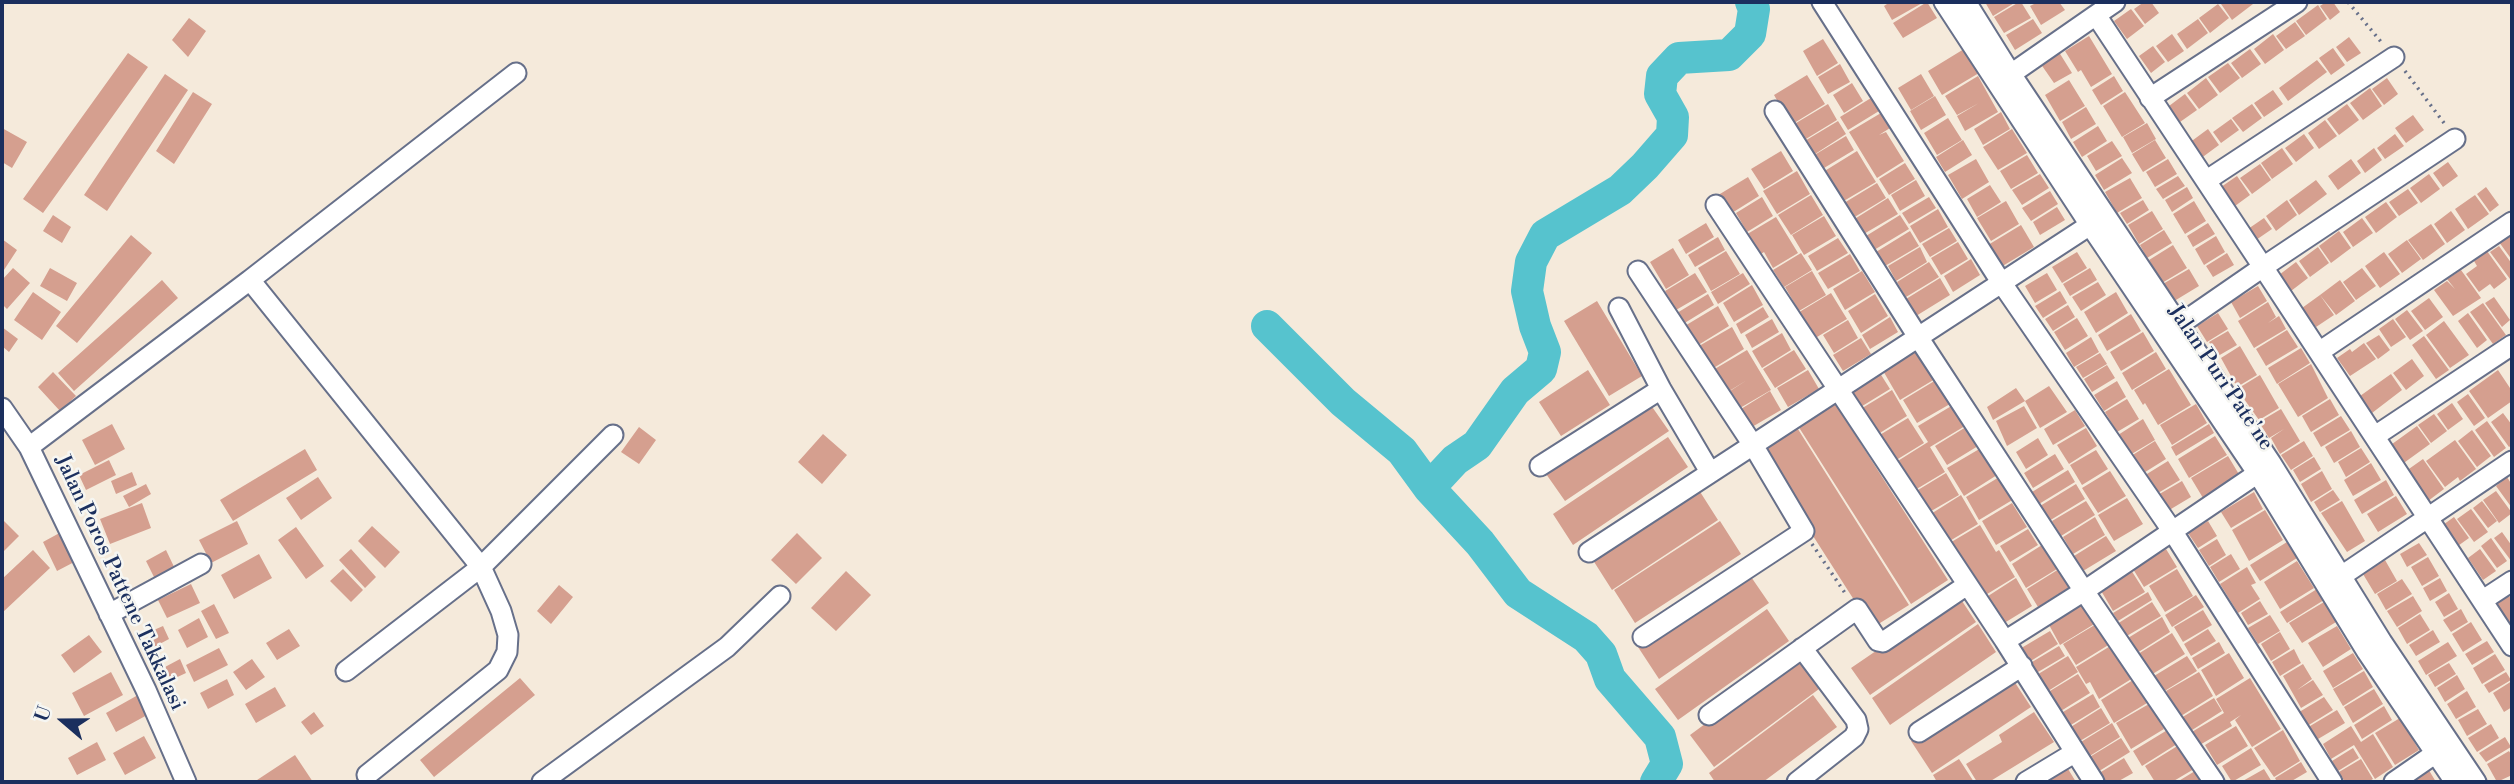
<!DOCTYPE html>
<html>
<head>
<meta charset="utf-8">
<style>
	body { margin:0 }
	#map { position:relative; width:2514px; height:784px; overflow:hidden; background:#f5eadb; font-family:"Libre Bodoni",serif }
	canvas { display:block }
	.frame { position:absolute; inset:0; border:4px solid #1b2f5e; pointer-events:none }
	.north { position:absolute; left:28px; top:686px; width:70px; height:70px; -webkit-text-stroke:5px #f6f6f2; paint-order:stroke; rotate:290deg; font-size:19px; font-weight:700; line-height:28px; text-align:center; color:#1b2f5e }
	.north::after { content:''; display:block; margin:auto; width:24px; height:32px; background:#1b2f5e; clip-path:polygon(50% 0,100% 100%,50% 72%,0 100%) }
</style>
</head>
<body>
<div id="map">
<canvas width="2514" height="784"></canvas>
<div class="frame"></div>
<div class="north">U</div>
</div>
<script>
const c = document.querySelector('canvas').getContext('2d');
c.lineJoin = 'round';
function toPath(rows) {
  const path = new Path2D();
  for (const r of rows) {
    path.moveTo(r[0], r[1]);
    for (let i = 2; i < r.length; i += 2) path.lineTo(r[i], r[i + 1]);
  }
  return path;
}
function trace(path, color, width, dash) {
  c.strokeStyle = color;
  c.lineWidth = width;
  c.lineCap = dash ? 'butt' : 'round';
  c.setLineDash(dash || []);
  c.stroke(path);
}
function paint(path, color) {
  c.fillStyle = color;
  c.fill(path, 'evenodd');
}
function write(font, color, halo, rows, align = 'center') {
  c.font = font + ' "Libre Bodoni",serif';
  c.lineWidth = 5;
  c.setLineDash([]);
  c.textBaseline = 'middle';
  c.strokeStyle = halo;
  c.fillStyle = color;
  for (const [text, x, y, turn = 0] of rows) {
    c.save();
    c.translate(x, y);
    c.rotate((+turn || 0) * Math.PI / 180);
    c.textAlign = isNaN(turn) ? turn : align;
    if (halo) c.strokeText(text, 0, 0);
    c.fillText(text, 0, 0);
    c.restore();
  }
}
const river = toPath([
	[1267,326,1343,402,1402,451,1429,488,1480,543,1518,593,1586,637,1601,654,1610,679,1660,737,1667,764,1656,782],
	[1429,488,1455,460,1477,445,1515,391,1541,369,1545,352,1535,326,1527,291,1531,262,1545,235,1620,190,1645,166,1672,135,1673,117,1660,94,1662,76,1679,58,1729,55,1750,34,1754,9,1751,2]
]);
const building = toPath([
	[1890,2,1924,2,1892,20,1884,6],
	[1927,2,1937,18,1903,38,1893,23],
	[1985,2,2016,2,1993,16],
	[2019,2,2021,2,2031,18,2004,33,1994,17],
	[2038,2,2059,2,2065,10,2041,25,2030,6],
	[2144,2,2151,2,2159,13,2145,24,2134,9],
	[2223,2,2251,2,2253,4,2232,20,2221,4],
	[2326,2,2333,2,2340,12,2330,20,2320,6],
	[2218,4,2229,18,2210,33,2199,18],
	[2318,5,2327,19,2306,35,2296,21],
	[2131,9,2144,26,2127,39,2114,21],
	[189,18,206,31,188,57,172,40],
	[2033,19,2042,33,2015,50,2006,35],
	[2198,19,2208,33,2187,49,2177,34],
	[2295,22,2305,36,2286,49,2276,36],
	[2172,34,2184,51,2168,62,2156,46],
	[2273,34,2284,50,2265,64,2254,49],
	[2089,36,2112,74,2091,87,2081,70,2078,72,2065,51],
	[2349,37,2361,53,2347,62,2336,47],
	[1823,39,1838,63,1817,76,1803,51],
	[2153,46,2165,62,2151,73,2139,56],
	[2333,48,2345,65,2331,75,2319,58],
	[1964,49,1979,73,1942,95,1928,71],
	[2057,49,2072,73,2054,83,2038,60],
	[2250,49,2261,64,2242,78,2231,63],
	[128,53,148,67,43,213,23,199],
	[2317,60,2327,72,2288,101,2279,88],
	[2228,63,2240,78,2220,93,2208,77],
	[1840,64,1850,82,1828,94,1818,77],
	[165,74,188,90,107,211,84,195],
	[1921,74,1934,96,1911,110,1898,88],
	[1807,75,1825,104,1791,125,1774,95],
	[1978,76,1998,112,1965,131,1957,116,1979,103,1957,115,1945,96],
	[2114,76,2123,91,2101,105,2092,90],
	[2206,78,2218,95,2199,109,2187,93],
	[2387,78,2398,94,2384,105,2372,89],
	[2069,80,2085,106,2060,121,2045,95],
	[1852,83,1863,101,1844,113,1833,95],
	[2370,88,2382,106,2363,120,2350,103],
	[2273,90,2283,104,2264,117,2254,103],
	[193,92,212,104,174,164,156,151],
	[2125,92,2145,123,2122,137,2103,106],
	[2185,94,2197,110,2180,122,2169,106],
	[1935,96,1946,115,1921,130,1910,111],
	[1871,98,1879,111,1848,130,1840,117],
	[1828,104,1837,120,1801,142,1791,126],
	[2252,104,2262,118,2243,132,2232,118],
	[2347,104,2359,120,2339,135,2327,119],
	[2086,107,2096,124,2071,139,2062,122],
	[2001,112,2010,129,1983,145,1974,129],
	[1881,113,1890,128,1879,135,1886,132,1904,161,1877,178,1849,132],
	[2413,115,2424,130,2406,143,2395,128],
	[1948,118,1962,140,1937,155,1924,133],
	[2231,119,2239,130,2221,143,2213,132],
	[2325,120,2337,136,2319,149,2308,133],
	[1838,121,1846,134,1812,156,1803,142],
	[2147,123,2156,139,2132,153,2123,137],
	[2098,126,2107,141,2082,157,2073,142],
	[2,128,27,142,12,168,2,162],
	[2012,129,2027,153,1998,170,1983,147],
	[2208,129,2219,145,2200,159,2189,143],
	[2304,134,2314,148,2296,162,2285,148],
	[2395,134,2404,146,2385,159,2377,148],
	[1846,136,1854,150,1819,171,1811,157],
	[1963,140,1972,155,1945,172,1936,157],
	[2155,140,2166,158,2143,172,2132,154],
	[2112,141,2122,156,2096,171,2087,156],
	[2282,148,2293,164,2272,179,2261,163],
	[2374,148,2382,160,2365,173,2357,161],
	[1781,151,1793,171,1764,189,1751,169],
	[1857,151,1866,166,1857,171,1866,166,1876,182,1842,202,1823,172],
	[2027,155,2038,173,2011,189,2000,171],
	[2122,158,2132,173,2104,190,2095,175],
	[1976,159,1989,182,1962,199,1948,175],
	[2168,159,2177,174,2155,187,2146,172],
	[2351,159,2361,173,2338,190,2328,176],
	[2448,162,2458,176,2443,187,2433,173],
	[1905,163,1915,179,1889,195,1879,179],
	[2260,164,2271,180,2252,194,2240,178],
	[1797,171,1810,194,1777,214,1763,191],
	[2040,174,2049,188,2022,205,2012,190],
	[2429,174,2440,189,2421,203,2410,188],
	[2178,176,2185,186,2163,199,2156,189],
	[2237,176,2250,195,2235,206,2221,187],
	[1748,177,1759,196,1727,216,1715,197],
	[2130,178,2142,198,2117,213,2105,192],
	[1916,180,1925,196,1900,211,1891,195],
	[2316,180,2327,194,2299,215,2289,200],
	[1877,183,1886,198,1853,218,1844,203],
	[1990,185,2001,202,1977,217,1967,199],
	[2187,187,2193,198,2172,212,2165,200],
	[2486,187,2499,205,2490,212,2477,194],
	[2408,189,2418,203,2399,216,2389,202],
	[2050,191,2058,204,2031,221,2022,208],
	[1811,195,1823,215,1791,235,1778,215],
	[2475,195,2489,214,2468,229,2455,209],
	[1762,197,1773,216,1747,232,1736,213],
	[1929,197,1936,208,1909,224,1902,213],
	[1888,198,1898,214,1862,235,1853,220],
	[2143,200,2149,210,2127,224,2120,213],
	[2287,200,2297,215,2276,231,2266,216],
	[2006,201,2019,224,1991,241,1977,218],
	[2194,201,2206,221,2185,234,2173,214],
	[2386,202,2397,217,2376,233,2365,217],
	[2057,207,2065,220,2040,235,2033,222],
	[1938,209,1948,227,1920,243,1910,226],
	[2152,211,2163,229,2139,244,2128,225],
	[2451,211,2465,230,2447,243,2434,224],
	[53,215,71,227,62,243,43,231],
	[1900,215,1909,229,1874,250,1866,236],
	[1824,216,1836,236,1804,255,1792,235],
	[1776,217,1798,253,1773,268,1764,252,1756,257,1744,236],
	[2264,218,2272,229,2256,240,2248,229],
	[2362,218,2373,233,2353,247,2343,232],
	[1706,223,1714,237,1686,254,1678,240],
	[2208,223,2215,234,2193,247,2187,236],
	[2431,224,2445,244,2423,260,2408,240],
	[2021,225,2034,247,2001,267,1988,245],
	[1949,228,1957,241,1930,257,1922,244],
	[2164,230,2172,243,2147,258,2140,245],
	[1910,231,1919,246,1885,266,1876,252],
	[2339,231,2351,248,2331,263,2319,246],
	[2510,234,2512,237,2512,260,2499,242],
	[131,235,152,253,77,343,56,326],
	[2216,236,2225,252,2204,265,2195,249],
	[1718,237,1725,250,1695,267,1688,255],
	[1838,238,1848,253,1817,271,1808,256],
	[2,239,17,250,2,273],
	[2407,240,2421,259,2402,273,2388,254],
	[1958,242,1968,259,1941,275,1931,258],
	[2173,245,2187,268,2162,283,2149,260],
	[2499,246,2512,264,2512,278,2510,279,2490,252],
	[1920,247,1927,262,1896,281,1888,266],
	[2318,247,2329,263,2310,277,2299,261],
	[1673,248,1689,275,1666,289,1650,262],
	[1726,251,1740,274,1711,291,1698,268],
	[2487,251,2507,279,2494,289,2490,284,2479,292,2466,274,2477,266,2474,261],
	[2077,252,2087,268,2062,283,2052,267],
	[2384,252,2400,274,2380,288,2365,266],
	[1801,253,1812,270,1784,287,1773,270],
	[2227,253,2234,265,2213,277,2206,266],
	[1850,254,1860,271,1828,289,1818,273],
	[1971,259,1980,275,1953,292,1944,276],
	[1929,262,1939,277,1906,297,1897,282],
	[2296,262,2308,278,2291,291,2279,275],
	[13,268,30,283,7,309,2,304,2,280],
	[50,268,77,283,67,301,40,286],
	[2090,268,2097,280,2070,296,2063,284],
	[2362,268,2376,286,2356,300,2343,282],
	[2189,269,2199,286,2171,303,2161,285],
	[2461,270,2481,298,2453,316,2434,290,2447,281,2455,289,2447,279],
	[1812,271,1826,295,1799,311,1785,287],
	[1862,271,1875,292,1845,310,1833,289],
	[1695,273,1707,292,1676,310,1665,291],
	[1743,273,1750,284,1718,304,1711,292],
	[2047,273,2057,290,2035,303,2025,286],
	[1940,278,1950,295,1916,316,1906,299],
	[162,280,178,298,74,391,58,373],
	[2340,280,2355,301,2336,315,2320,295],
	[2098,282,2106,295,2081,311,2072,297],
	[1752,285,1763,305,1734,322,1723,303],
	[2258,286,2267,301,2240,318,2231,302],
	[2060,291,2067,303,2043,318,2035,306],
	[33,292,61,312,42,340,14,320],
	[2116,292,2128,313,2096,333,2084,312],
	[1831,293,1847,319,1812,340,1796,314],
	[1708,294,1714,305,1683,324,1677,313],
	[1875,294,1888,316,1861,333,1848,311],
	[2320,295,2334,315,2316,327,2302,308],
	[2494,297,2510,320,2502,327,2485,303],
	[2429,298,2443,317,2425,330,2411,311],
	[1597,301,1642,376,1609,396,1564,321],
	[2268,302,2276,317,2268,323,2279,316,2286,329,2254,348,2238,321],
	[2483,303,2506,335,2493,344,2470,312],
	[2068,305,2075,317,2053,331,2045,319],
	[1718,306,1729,326,1695,347,1683,327],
	[1763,307,1769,317,1741,334,1736,324],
	[2407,310,2423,331,2410,340,2395,319],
	[2218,313,2228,329,2207,342,2197,326],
	[2468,313,2487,340,2477,348,2458,321],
	[2131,314,2141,331,2107,351,2098,335],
	[1890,317,1898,332,1870,349,1862,335],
	[2077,318,2088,336,2065,350,2054,332],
	[1772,319,1779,332,1752,348,1745,335],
	[2393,319,2406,337,2391,347,2379,329],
	[1848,320,1858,338,1834,353,1823,335],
	[2444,321,2469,355,2450,368,2426,335],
	[2,327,18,339,9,352,2,346],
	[1732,327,1744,349,1712,369,1699,346],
	[2287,330,2298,347,2266,366,2256,349],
	[2228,331,2237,345,2218,356,2209,342],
	[2143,332,2154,351,2121,371,2110,352],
	[1782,333,1791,350,1762,368,1752,351],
	[2379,335,2390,350,2378,359,2366,343],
	[2424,336,2449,370,2436,379,2412,345],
	[2091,337,2099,352,2074,367,2066,353],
	[1861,338,1871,354,1843,371,1833,355],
	[2364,343,2376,359,2350,376,2337,358,2350,349,2352,352],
	[2240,346,2257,375,2237,387,2221,358],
	[1916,348,1935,379,1900,400,1882,369],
	[2301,348,2310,363,2277,384,2268,368],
	[1747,350,1771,390,1740,408,1730,391,1747,380,1726,393,1713,370],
	[1794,350,1806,369,1775,388,1763,369],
	[2156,352,2166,369,2132,390,2122,373],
	[2100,353,2107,364,2083,378,2076,367],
	[2412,359,2424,376,2406,390,2393,373],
	[2311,364,2328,398,2298,417,2278,384],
	[2107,365,2115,378,2092,392,2084,379],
	[2169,369,2191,405,2158,425,2145,403,2143,405,2134,390],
	[1588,370,1610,405,1561,436,1539,402],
	[1808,370,1819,389,1788,407,1777,388],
	[1878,370,1890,389,1859,408,1848,389],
	[2498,370,2512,391,2512,401,2488,418,2469,391],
	[53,372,76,396,60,411,38,387],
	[2391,374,2402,390,2372,413,2360,396],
	[2260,375,2279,408,2259,420,2237,389],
	[1936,380,1950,404,1917,423,1903,400],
	[2117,381,2126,397,2104,411,2094,395],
	[2049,386,2067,412,2040,428,2025,401,1993,420,1987,407,2016,388,2025,401],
	[1892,390,1907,416,1875,436,1859,410],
	[1770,391,1781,410,1752,427,1741,409],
	[1829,394,1948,580,1911,604,1793,418],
	[2468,394,2485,418,2474,426,2457,402],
	[2127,399,2139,419,2117,432,2105,412],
	[2330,399,2339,415,2311,432,2302,416],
	[1648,401,1669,431,1565,501,1544,471],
	[2452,403,2463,419,2448,430,2437,414],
	[2196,404,2207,423,2172,445,2160,425],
	[1953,405,1965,426,1930,447,1945,472,1910,493,1893,464,1928,442,1918,426],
	[2024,406,2037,428,2007,446,1996,421],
	[2281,409,2300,441,2280,454,2271,438,2284,429,2269,438,2259,422],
	[2075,410,2085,426,2053,445,2044,429],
	[2503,413,2512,425,2512,445,2509,447,2491,422],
	[2434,414,2447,431,2431,443,2418,425],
	[2341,416,2350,430,2321,447,2313,433],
	[1908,418,1924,443,1893,462,1878,436],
	[2143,419,2155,440,2130,455,2118,435],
	[2487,421,2506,448,2494,457,2475,430],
	[112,424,125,449,95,465,82,440],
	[2209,424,2214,433,2176,456,2171,447],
	[1796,426,1909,605,1872,628,1758,450],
	[2417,426,2430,444,2401,465,2388,447],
	[639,427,656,440,639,464,621,452],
	[1966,427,1978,446,1947,465,1935,446],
	[2086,428,2097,446,2069,464,2057,445],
	[2472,430,2491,456,2477,467,2458,441],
	[2351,431,2360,447,2334,463,2325,447],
	[823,434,847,455,822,484,798,462],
	[2215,436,2227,455,2189,478,2178,459],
	[1668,437,1688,467,1573,545,1553,514],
	[2038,438,2048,455,2026,469,2016,452],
	[2455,440,2476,469,2460,481,2458,477,2445,487,2426,461],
	[2155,441,2166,459,2142,474,2131,456],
	[2304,441,2313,456,2291,470,2281,455],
	[1981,448,1997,475,1964,496,1947,468],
	[2361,448,2370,462,2346,477,2338,462],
	[305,449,317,470,233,521,220,500],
	[2096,450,2108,469,2082,485,2070,465],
	[2055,454,2064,469,2033,488,2024,473],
	[2228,456,2240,476,2203,498,2191,478],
	[2314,457,2321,469,2300,482,2293,470],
	[2423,459,2444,489,2428,501,2406,471],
	[109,460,116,475,86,490,79,475],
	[2168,461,2180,480,2153,496,2142,477],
	[2371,463,2381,480,2353,496,2344,480],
	[2068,470,2075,482,2039,504,2032,492],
	[2110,471,2126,496,2098,513,2082,488],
	[2322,471,2332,489,2311,502,2301,484],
	[132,472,137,485,116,494,111,481],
	[1946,473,1959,495,1926,514,1913,493],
	[2001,476,2014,499,1979,520,1966,497],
	[318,477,332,498,301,520,286,498],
	[2507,477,2512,485,2512,508,2496,486],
	[2386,480,2394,495,2362,514,2354,500],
	[2182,481,2191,497,2166,512,2156,496],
	[146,484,151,494,129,507,123,496],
	[2076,484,2085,499,2049,521,2040,506],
	[1697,487,1718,520,1612,590,1591,557],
	[2333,490,2340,500,2320,512,2314,502],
	[2496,491,2512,513,2499,523,2483,500],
	[2254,492,2263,509,2231,528,2221,512],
	[1961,495,1978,524,1943,545,1926,517],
	[2396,496,2407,514,2378,532,2367,514],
	[2127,498,2143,524,2114,541,2098,515],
	[2086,501,2095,515,2061,536,2052,521],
	[2342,501,2365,541,2347,552,2321,513],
	[2482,501,2497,521,2488,528,2473,508],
	[142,503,151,528,110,544,100,519],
	[2012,503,2027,527,1996,545,1982,521],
	[2471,509,2488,532,2474,542,2457,519],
	[2265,510,2283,540,2249,561,2232,530],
	[2095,517,2105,535,2073,554,2063,537],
	[2454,517,2469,538,2455,548,2440,527],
	[2,519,19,536,2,553],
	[237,521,248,544,211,563,199,540],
	[1720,521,1741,554,1635,623,1614,590],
	[2208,521,2217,536,2198,548,2188,533],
	[1980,525,1996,552,1999,550,2015,577,1979,599,1948,544],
	[372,526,400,552,385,568,358,541],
	[296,527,324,566,306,579,278,540],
	[2028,529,2038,545,2010,562,2000,546],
	[65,530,80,559,57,571,43,542],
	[2502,532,2512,546,2512,562,2494,538],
	[797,533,822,558,796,584,771,560],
	[2106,536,2116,551,2083,571,2074,556],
	[2491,538,2507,561,2497,568,2481,546],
	[2217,539,2226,555,2209,566,2199,550],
	[2287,542,2297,558,2260,581,2250,565],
	[2419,543,2427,555,2407,567,2400,554],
	[2042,545,2057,569,2026,588,2012,564],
	[351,549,376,577,365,588,339,560],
	[2166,549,2177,567,2144,587,2133,569],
	[2480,549,2496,571,2483,580,2468,558],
	[33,550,50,568,2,613,2,579],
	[166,550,176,571,156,581,146,561],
	[259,554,272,578,234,599,221,575],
	[2231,554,2240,569,2219,582,2210,567],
	[2428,557,2439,576,2422,586,2411,567],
	[2385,560,2397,581,2375,594,2363,574],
	[2297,561,2314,588,2280,609,2264,582],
	[2247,567,2256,583,2251,585,2260,599,2238,613,2220,584],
	[343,569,363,590,351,602,330,581],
	[2059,569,2070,587,2038,607,2027,589],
	[2177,569,2193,596,2165,612,2149,586],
	[2131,570,2145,592,2113,611,2100,589],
	[846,571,871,595,836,631,811,608],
	[1747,571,1769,603,1659,679,1638,647],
	[2016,578,2032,606,2001,625,1985,598],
	[2440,578,2447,591,2430,601,2423,588],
	[2402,579,2412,594,2386,610,2377,594],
	[191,584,200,603,167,618,158,600],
	[559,585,573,597,551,624,537,611],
	[2317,589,2324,600,2287,623,2280,612],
	[2148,592,2152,600,2118,621,2113,613],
	[2449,593,2458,609,2444,617,2435,602],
	[2508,594,2512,601,2512,635,2492,606],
	[1958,595,1976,622,1870,695,1851,668],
	[2196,595,2204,607,2172,627,2165,615],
	[2413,596,2422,611,2397,627,2387,611],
	[2260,601,2268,614,2248,625,2241,613],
	[2083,602,2096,623,2060,645,2048,623],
	[2152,602,2161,616,2125,637,2117,624],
	[2324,602,2336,622,2302,643,2289,623],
	[214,604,229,633,216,639,201,611],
	[1767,609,1789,641,1678,720,1655,689],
	[2461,609,2468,622,2451,632,2443,620],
	[2203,610,2212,625,2183,642,2174,627],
	[2420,614,2430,630,2407,644,2398,628],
	[2270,615,2280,631,2258,644,2248,628],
	[2162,617,2170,632,2137,653,2128,638],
	[199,618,208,637,187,648,178,630],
	[2471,622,2482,640,2463,652,2452,634],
	[2098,623,2110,644,2076,665,2063,644],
	[1978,624,1996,652,1890,725,1872,698],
	[163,626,169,639,154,647,147,633],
	[2337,626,2351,649,2323,667,2308,643],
	[289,629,300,646,277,660,266,643],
	[2208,629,2216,641,2191,656,2184,644],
	[2433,630,2440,642,2416,656,2409,645],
	[2050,631,2058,644,2026,664,2018,650],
	[2280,632,2290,649,2271,661,2261,644],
	[2172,633,2185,654,2151,675,2138,654],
	[89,635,102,652,74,673,61,655],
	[2487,641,2494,652,2472,665,2465,654],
	[2219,642,2225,653,2198,669,2192,658],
	[2448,642,2457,656,2426,675,2418,661],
	[2112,645,2133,678,2099,699,2090,682,2086,684,2076,667],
	[2059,646,2065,656,2033,675,2027,665],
	[219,648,228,665,194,682,186,665],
	[2294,649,2301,663,2280,676,2272,662],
	[2229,653,2244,678,2216,696,2201,670],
	[2353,653,2363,669,2333,688,2323,671],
	[2495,654,2505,670,2482,684,2473,668],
	[2068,656,2078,672,2045,693,2035,676],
	[2187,656,2197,671,2163,692,2154,676],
	[1796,657,1819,689,1714,767,1690,735],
	[180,659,186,673,171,680,165,667],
	[252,659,265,677,246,690,233,672],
	[2449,663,2456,674,2435,687,2428,675],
	[2303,664,2312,679,2297,690,2313,680,2323,695,2301,708,2283,676],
	[2364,671,2373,687,2343,706,2333,689],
	[111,672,123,695,84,716,72,693],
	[2199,672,2213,696,2181,716,2166,691],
	[2506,672,2511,680,2489,693,2484,685],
	[2078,674,2090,693,2056,714,2045,694],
	[2010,675,2031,707,1932,773,1911,741],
	[2457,675,2465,689,2445,702,2437,688],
	[520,678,535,695,434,777,420,760],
	[2250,678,2281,729,2252,747,2235,720,2241,715,2230,722,2232,726,2198,746,2190,733,2224,713,2216,699],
	[227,679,234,695,208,709,200,693],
	[2133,680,2147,703,2114,723,2101,700],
	[2512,681,2512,707,2504,712,2493,693],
	[275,687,286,706,256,723,245,704],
	[2374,689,2383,704,2353,723,2344,707],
	[2467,691,2476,707,2456,719,2447,704],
	[2093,694,2100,707,2066,728,2058,715],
	[138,695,149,714,116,732,106,713],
	[1813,695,1837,727,1763,782,1715,782,1709,773],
	[2324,697,2333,710,2304,728,2296,714],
	[2214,698,2222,711,2189,732,2181,718],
	[2149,704,2164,729,2131,749,2116,723],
	[2384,706,2392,720,2362,739,2354,725],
	[2101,708,2110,723,2075,744,2066,730],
	[2478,709,2487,724,2467,736,2458,720],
	[2337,710,2345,723,2313,742,2305,729],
	[314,712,324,726,311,735,301,722],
	[2034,712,2054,742,1989,782,1977,782,1966,764,2002,742,1999,735],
	[2400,718,2419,750,2395,765,2375,733],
	[2112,723,2120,737,2085,759,2076,745],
	[2491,724,2499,738,2477,752,2468,738],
	[2236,726,2248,746,2217,765,2205,745],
	[2351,726,2361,742,2373,734,2393,767,2375,779,2354,745,2331,759,2323,744],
	[2169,729,2177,744,2142,766,2133,751],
	[2283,730,2300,761,2274,777,2254,748],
	[144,736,156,758,125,775,113,753],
	[2505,737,2511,747,2486,762,2479,753],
	[2121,738,2130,752,2096,773,2088,758],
	[97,742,106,760,77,775,68,758],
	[2179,745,2194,769,2172,782,2155,782,2145,766],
	[2251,748,2261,765,2232,782,2222,766],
	[2353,748,2359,758,2338,771,2332,761],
	[2509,751,2512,756,2512,775,2497,782,2487,764],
	[295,755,313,782,254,782],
	[2124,758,2133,773,2117,782,2100,782,2096,775],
	[1959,759,1974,782,1937,782,1933,775],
	[2361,759,2373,779,2368,782,2345,782,2339,772],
	[2301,762,2307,772,2290,782,2277,782,2275,778],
	[2065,764,2076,782,2032,782],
	[2427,767,2436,782,2401,782],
	[2264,769,2272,782,2241,782],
	[2195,771,2202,782,2177,782]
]);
const path = toPath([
	[2348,2,2382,43],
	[2405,71,2444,123],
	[1812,544,1847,596]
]);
const minor = toPath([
	[1822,2,2001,282,2173,532,2332,782],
	[1944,2,2090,225,2258,474,2367,652,2455,782],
	[1966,2,2011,74,2271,463,2382,642,2476,782],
	[2115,2,2096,15,2263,267,2179,325],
	[2011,74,2096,15],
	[2150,98,2297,2],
	[1775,111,1918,337,2084,591,2214,782],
	[2455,139,2263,267,2512,646],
	[2207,180,2394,57],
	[1716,205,2005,641,2094,782],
	[1638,271,1753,445,1804,531,1643,637],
	[250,280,516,73],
	[1619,308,1661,389,1710,472],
	[2319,352,2512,222],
	[2,408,29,447,146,690,186,782],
	[2375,436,2512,345],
	[29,447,250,280,481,567,346,671],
	[1540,466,1661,389],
	[1589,552,2090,225],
	[2331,583,2512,461],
	[2483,600,2512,581],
	[109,614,201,564],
	[2005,641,2084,591,2267,467],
	[1709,715,1857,609,1878,641,1883,642,1967,585],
	[1919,732,2022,666],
	[367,775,498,670,507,652,508,635,501,611,481,567,613,435],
	[542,782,727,647,780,596],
	[1797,782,1854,737,1858,729,1856,720,1802,648],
	[2026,782,2074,753],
	[2394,782,2436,753]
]);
const streetNames = [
	["Jalan Puri Pate'ne",2220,378,56],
	["Jalan Poros Pattene Takkalasi",119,583,65]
];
trace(river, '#56c3ce', 32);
paint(building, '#d59f8f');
trace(minor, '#67708a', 23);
trace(path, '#67708a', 3.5, [2, 5]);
trace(minor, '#fff', 19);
write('21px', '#1b2f5e', '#f6f6f2', streetNames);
</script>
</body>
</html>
